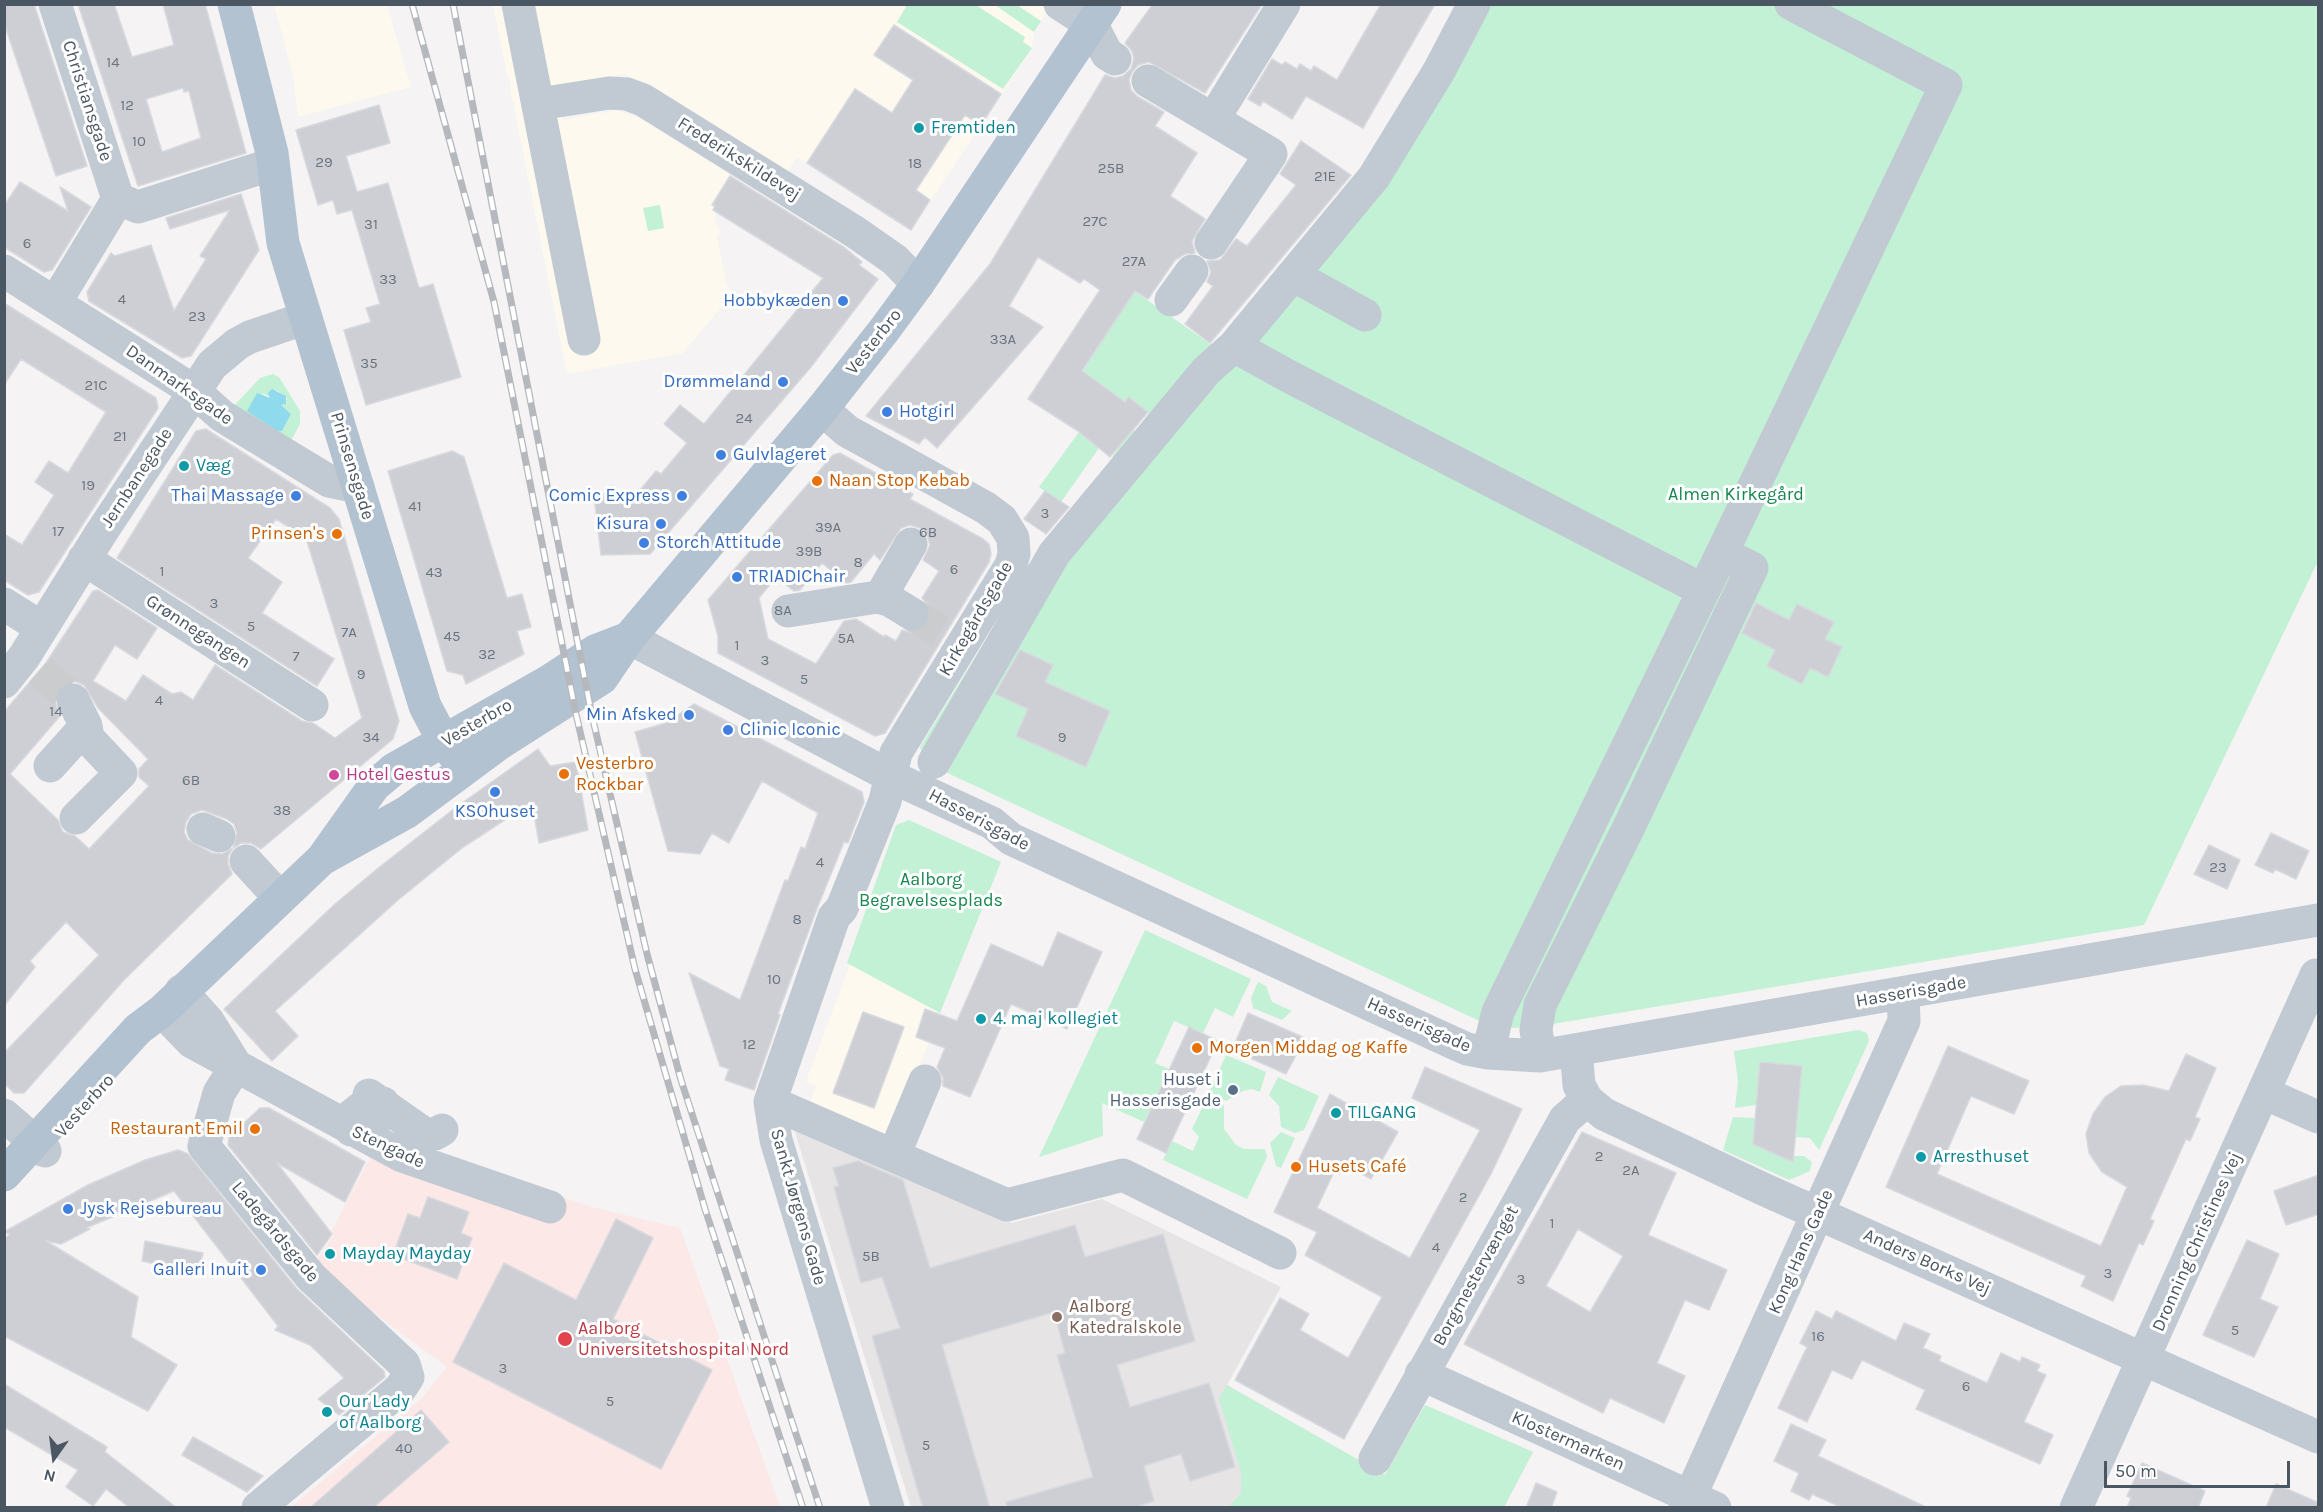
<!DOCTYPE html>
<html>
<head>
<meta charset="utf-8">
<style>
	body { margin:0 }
	#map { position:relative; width:2323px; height:1512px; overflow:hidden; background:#f5f3f3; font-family:Karla,sans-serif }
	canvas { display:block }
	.frame { position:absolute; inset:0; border:6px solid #4a5661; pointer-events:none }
	.north { position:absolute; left:24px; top:1428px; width:60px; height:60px; -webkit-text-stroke:4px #fff; paint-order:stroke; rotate:194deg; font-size:16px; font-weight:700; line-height:24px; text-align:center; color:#4a5661 }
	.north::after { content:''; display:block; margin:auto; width:21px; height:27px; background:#4a5661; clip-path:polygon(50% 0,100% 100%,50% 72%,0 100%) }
	.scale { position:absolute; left:2104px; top:1461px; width:186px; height:27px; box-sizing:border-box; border:3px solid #4a5661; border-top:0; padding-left:8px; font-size:18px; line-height:21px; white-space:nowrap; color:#4a5661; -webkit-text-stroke:4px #fff; paint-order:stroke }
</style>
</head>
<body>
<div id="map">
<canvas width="2323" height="1512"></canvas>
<div class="frame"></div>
<div class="north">N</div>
<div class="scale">50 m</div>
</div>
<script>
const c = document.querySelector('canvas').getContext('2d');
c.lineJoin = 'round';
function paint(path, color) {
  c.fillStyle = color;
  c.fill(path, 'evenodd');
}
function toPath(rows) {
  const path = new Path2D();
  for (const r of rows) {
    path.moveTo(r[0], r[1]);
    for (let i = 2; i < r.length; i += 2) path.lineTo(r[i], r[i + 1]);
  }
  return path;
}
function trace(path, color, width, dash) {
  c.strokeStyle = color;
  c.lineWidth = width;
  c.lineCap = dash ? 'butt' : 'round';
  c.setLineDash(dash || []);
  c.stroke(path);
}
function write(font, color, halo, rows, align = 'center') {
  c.font = font + ' Karla,sans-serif';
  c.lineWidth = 6;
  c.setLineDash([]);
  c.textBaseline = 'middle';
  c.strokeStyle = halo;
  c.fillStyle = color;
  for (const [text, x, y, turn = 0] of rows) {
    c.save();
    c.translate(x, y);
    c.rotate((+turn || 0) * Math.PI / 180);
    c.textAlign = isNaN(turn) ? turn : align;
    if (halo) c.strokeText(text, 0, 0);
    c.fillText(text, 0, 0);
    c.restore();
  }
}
const commercial = toPath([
	[274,5,387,5,411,87,298,117,293,75],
	[493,5,1052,5,1034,31,1032,48,911,230,797,157,787,172,624,74,556,85,563,120,617,110,641,119,731,175,712,205,715,206,713,210,718,213,714,221,720,231,717,237,727,286,734,292,724,304,683,353,567,374,510,87,512,86,507,74],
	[850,965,940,1013,891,1141,806,1112,816,1086,806,1081]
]);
const education = toPath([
	[794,1129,1012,1223,1102,1199,1281,1287,1227,1385,1385,1475,1425,1405,1533,1452,1504,1507,911,1507]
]);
const medical = toPath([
	[377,1135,591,1207,680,1228,780,1507,290,1508,423,1397,447,1367,373,1312,316,1261,334,1235,332,1230,368,1162]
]);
const green = toPath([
	[907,5,976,5,1025,37,1023,42,1032,48,1003,89,897,22],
	[995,5,1017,5,1041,21,1034,32],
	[1467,5,2318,5,2318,561,2144,925,1541,1026,1513,1028,1499,1026,1484,1023,926,763,920,747,1042,549,1114,458,1112,457,1132,429,1136,431,1149,413,1128,397,1093,442,1099,448,1061,502,1039,487,1109,391,1081,374,1122,310,1127,286,1216,348,1359,181],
	[660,205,664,228,648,231,643,208],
	[273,374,279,377,300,411,300,424,289,444,232,408,260,378],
	[276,390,287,398,286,404,281,405,291,414,282,431,262,393,271,398],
	[909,820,1001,862,940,1013,847,963,896,825],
	[1145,930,1251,979,1233,1017,1215,1008,1203,1033,1174,1021,1155,1063,1169,1069,1144,1122,1102,1103,1103,1136,1039,1157],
	[1258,982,1266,986,1272,1002,1292,1011,1282,1020,1253,1008,1251,998],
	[1858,1030,1867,1033,1869,1041,1819,1150,1810,1138,1796,1137,1802,1066,1760,1062,1756,1105,1735,1108,1738,1082,1734,1051],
	[1226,1055,1266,1072,1260,1092,1252,1089,1243,1091,1226,1101,1209,1093],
	[1278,1077,1319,1096,1304,1130,1295,1133,1281,1127,1279,1106,1269,1095],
	[1207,1098,1224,1105,1224,1129,1236,1145,1244,1149,1265,1149,1267,1157,1247,1199,1163,1160,1172,1141,1193,1151,1199,1137,1192,1129],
	[1733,1117,1755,1118,1754,1144,1792,1162,1794,1156,1804,1156,1812,1162,1810,1171,1789,1180,1723,1150],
	[1281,1132,1295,1138,1281,1168,1276,1166,1270,1143],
	[1227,1385,1385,1475,1425,1405,1533,1452,1504,1507,1229,1507,1241,1493,1241,1472,1219,1399]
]);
const water = toPath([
	[272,389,286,396,286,404,281,405,291,414,282,431,277,431,247,411,257,393,270,398,268,393]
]);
const building = toPath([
	[4,4,34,4,87,166,56,176,4,23,4,4],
	[78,4,114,4,132,57,174,45,163,4,205,4,246,153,138,186,78,4],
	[183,88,184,92,189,91,201,138,162,152,146,99,183,88],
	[1153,4,1262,4,1205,93,1149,62,1138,65,1132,72,1129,80,1131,90,1138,97,1164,112,1155,126,1197,153,1170,196,1205,219,1192,241,1195,253,1185,254,1175,260,1148,299,1135,291,1082,371,1125,402,1128,397,1148,412,1110,457,1078,431,1028,399,1100,290,1084,279,1080,283,1038,257,1009,306,1043,327,937,448,925,437,919,444,866,416,990,264,1105,75,1115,78,1123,76,1131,69,1134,59,1132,51,1125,43,1153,4],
	[1381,4,1435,4,1363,128,1306,96,1292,119,1263,101,1260,106,1248,99,1272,59,1282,65,1285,62,1297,69,1300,64,1311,71,1314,66,1337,80,1381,4],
	[894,25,1001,94,981,125,965,115,916,190,930,200,911,230,807,163,855,89,892,113,913,80,874,55,894,25],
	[379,105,390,143,346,156,357,192,388,183,419,288,433,284,461,377,366,405,344,330,371,322,366,308,380,304,352,210,337,214,333,200,318,205,296,130,379,105],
	[1301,141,1351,175,1210,343,1185,324,1213,286,1207,282,1211,272,1207,261,1220,260,1236,239,1247,246,1296,185,1280,174,1301,141],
	[730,176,845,248,862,262,859,265,878,279,811,367,650,554,601,555,595,504,611,486,630,502,656,471,661,474,687,443,664,424,680,405,704,424,823,278,713,210,715,206,712,205,730,176],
	[20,182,68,211,60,187,91,207,52,270,44,272,4,247,4,206,20,182],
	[241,194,259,250,191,356,182,358,89,301,87,292,111,253,115,256,151,245,174,311,206,259,200,256,230,210,170,229,166,218,241,194],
	[4,303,156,398,158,408,39,592,28,595,4,580,4,534,22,545,54,495,35,482,49,461,68,473,106,412,21,359,4,385,4,303],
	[206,429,330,508,339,519,399,721,393,739,261,849,251,843,241,843,233,848,237,833,234,824,227,819,202,810,191,814,186,822,184,832,188,840,212,853,222,854,233,848,228,856,228,864,232,874,124,980,24,1093,14,1093,4,1083,4,1053,99,955,66,922,30,961,35,967,4,1006,4,712,46,663,93,591,98,590,157,628,137,659,115,645,93,681,126,701,143,675,172,694,181,692,193,700,215,665,302,721,313,723,335,738,362,718,306,538,276,519,248,558,282,582,262,613,334,659,317,686,117,558,196,431,206,429],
	[74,681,84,685,98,708,148,759,139,769,139,777,149,786,89,849,75,836,63,832,58,820,10,774,60,716,54,699,58,689,65,683,74,681],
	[452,451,464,457,507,598,522,594,531,627,517,631,524,654,466,684,463,675,447,671,388,471,452,451],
	[840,453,913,494,910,499,983,539,989,544,991,554,989,562,885,733,875,736,718,653,718,636,708,600,833,455,840,453],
	[910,525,920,528,927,534,930,545,923,560,939,571,922,598,929,606,931,615,928,623,921,630,912,633,902,630,896,641,885,635,884,637,856,619,844,621,816,664,768,639,759,598,776,577,794,591,800,590,822,563,846,583,851,582,874,554,880,560,901,528,910,525],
	[1045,491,1069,507,1046,534,1024,519,1045,491],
	[1756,603,1789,620,1797,604,1834,622,1825,639,1842,647,1828,677,1810,668,1802,684,1767,666,1775,650,1742,633,1756,603],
	[1020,650,1053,665,1045,682,1110,711,1086,767,1016,736,1028,709,995,694,1020,650],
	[694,704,862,792,864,802,848,843,844,842,816,911,778,1014,780,1015,754,1090,725,1080,729,1069,720,1066,689,973,740,1000,785,880,788,881,801,847,805,849,818,813,762,781,729,843,712,833,700,854,668,851,635,732,666,723,694,704],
	[538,749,550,766,576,762,588,830,539,843,532,802,462,848,398,900,275,1011,298,1036,272,1061,224,1009,335,904,377,869,455,808,538,749],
	[2271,833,2309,851,2296,879,2275,869,2273,873,2255,865,2271,833],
	[2209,845,2240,860,2227,889,2194,874,2209,845],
	[1058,932,1102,952,1067,1029,1011,1004,970,1097,943,1086,943,1078,937,1067,945,1048,916,1037,925,1009,957,1021,991,944,1043,967,1058,932],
	[863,1012,904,1027,874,1108,833,1093,863,1012],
	[1248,1013,1305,1038,1286,1074,1232,1050,1248,1013],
	[1189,1027,1218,1041,1166,1153,1137,1139,1189,1027],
	[1948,1046,2029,1081,2014,1114,1971,1096,1937,1174,2101,1246,2127,1187,2102,1172,2089,1153,2086,1134,2093,1114,2105,1097,2121,1086,2143,1085,2169,1091,2186,1054,2216,1068,2195,1117,2200,1119,2190,1141,2186,1139,2150,1219,2154,1221,2143,1245,2139,1243,2113,1301,2081,1286,2086,1276,1886,1187,1948,1046],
	[1760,1062,1802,1066,1793,1162,1753,1144,1760,1062],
	[1425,1067,1522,1109,1491,1174,1344,1439,1235,1380,1280,1298,1309,1314,1300,1330,1348,1358,1382,1297,1305,1255,1317,1232,1274,1212,1330,1094,1398,1132,1371,1179,1339,1161,1317,1208,1410,1258,1480,1130,1412,1098,1425,1067],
	[260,1108,269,1108,365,1162,345,1202,277,1163,332,1234,317,1255,228,1145,229,1137,260,1108],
	[1582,1132,1676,1173,1648,1235,1727,1270,1709,1310,1685,1300,1657,1363,1685,1376,1664,1423,1610,1398,1603,1413,1464,1344,1582,1132],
	[1578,1229,1623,1256,1590,1312,1546,1286,1578,1229],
	[178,1150,188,1154,297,1289,384,1371,385,1377,339,1415,318,1399,344,1378,310,1345,275,1330,278,1326,174,1191,86,1228,90,1229,61,1244,46,1241,138,1297,131,1337,177,1365,148,1411,4,1336,4,1240,10,1234,4,1232,88,1185,145,1160,178,1150],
	[858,1161,903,1180,930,1268,1075,1225,1085,1257,1163,1234,1195,1341,1117,1365,1130,1407,1209,1383,1235,1467,1190,1481,1181,1454,1144,1466,1154,1501,1134,1508,1007,1508,1006,1502,1093,1477,1057,1355,1065,1353,1054,1312,942,1345,990,1508,923,1508,872,1336,900,1328,882,1277,861,1283,834,1187,839,1186,833,1168,858,1161],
	[2319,1175,2319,1214,2286,1225,2274,1191,2319,1175],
	[428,1197,469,1212,461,1233,472,1238,457,1279,393,1255,408,1214,420,1218,428,1197],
	[616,1219,653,1238,613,1319,712,1370,661,1469,453,1362,504,1263,576,1300,616,1219],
	[2247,1240,2279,1254,2260,1299,2278,1307,2254,1357,2203,1335,2247,1240],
	[145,1241,203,1253,198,1273,142,1261,145,1241],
	[1816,1311,1832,1319,1836,1311,1896,1341,1904,1323,1930,1334,1923,1348,1941,1356,1939,1361,1987,1383,2001,1353,2020,1362,2022,1357,2040,1365,2037,1371,2046,1375,2024,1422,2053,1435,2040,1464,1916,1409,1925,1390,1862,1360,1852,1379,1832,1370,1807,1422,1778,1408,1807,1347,1800,1343,1816,1311],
	[4,1384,107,1447,105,1452,177,1508,130,1508,106,1489,93,1506,66,1487,78,1470,4,1427,4,1384],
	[421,1410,449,1442,373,1508,310,1508,421,1410],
	[1791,1424,1826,1440,1818,1456,1928,1508,1843,1508,1812,1494,1809,1500,1791,1491,1799,1473,1774,1461,1791,1424],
	[193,1437,263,1476,247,1492,182,1455,193,1437],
	[2142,1463,2205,1491,2198,1508,2127,1508,2131,1498,2127,1496,2142,1463],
	[1536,1483,1557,1492,1551,1508,1526,1508,1536,1483],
	[2276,1484,2319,1503,2319,1508,2266,1508,2276,1484]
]);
const minorTunnel = toPath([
	[912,614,945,634],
	[40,670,73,700]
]);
const minor = toPath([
	[55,4,118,199,55,303],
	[518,4,584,339],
	[1060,4,1092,25,1107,54,1115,59],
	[1148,81,1271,154,1211,243],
	[539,104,609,93,627,94,643,100,855,232,895,260,918,284],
	[1214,118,1284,4],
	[118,199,138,207,273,164],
	[4,271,194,391,222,416,329,481,358,487],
	[1293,275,1365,315],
	[1171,300,1192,271],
	[1234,346,1290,377,1703,590],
	[822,409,847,431,986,508,1002,520,1013,538,1014,554,1011,565,896,753,885,801,842,908,834,917,770,1102,776,1140,888,1508],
	[1722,553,1946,85,1791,4],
	[84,559,312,705],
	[883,598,886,587,911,544],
	[4,604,42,628],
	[788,611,877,597,889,600,912,614],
	[629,638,892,777,992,823,1011,839,1447,1040,1467,1049,1488,1053,1540,1056,2318,920],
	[4,682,24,657,101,533,212,365,237,344,250,337,306,318],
	[73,700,86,726,88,738,121,773,76,818],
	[934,762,1054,554,1206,371,1234,346,1374,177,1439,71,1474,4],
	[50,766,86,726],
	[203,829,219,836],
	[246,861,280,898],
	[181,991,208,1021,235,1064],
	[162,1011,192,1042,402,1156,550,1207],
	[1576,1050,1579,1085,1587,1100,1604,1114,1763,1189,2318,1437],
	[1488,1053,1498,1012,1722,553,1752,568,1628,829,1540,1005,1536,1030,1540,1056],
	[236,1066,219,1093,204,1146,311,1277,404,1364,408,1377,400,1389,258,1508],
	[2264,1093,2318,1117],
	[369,1095,425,1134,435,1134,442,1130],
	[770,1102,1007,1205,1123,1175,1280,1253],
	[383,1103,380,1116,370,1126,351,1130,350,1117,365,1105,383,1103],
	[4,1115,45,1151],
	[894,1155,925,1081],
	[1421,1374,1715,1508],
	[1375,1459,1565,1119,1587,1100],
	[1685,1508,1904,1021,1903,994],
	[2076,1508,2316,975]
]);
const major = toPath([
	[234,4,272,153,283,243,425,706,444,742,457,759],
	[322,859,407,812,500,743,602,678,629,638,822,409,885,329,918,284,1105,4],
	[4,1175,138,1029,162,1011,322,859,374,786,394,769,549,681,595,651,629,638]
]);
const rail = toPath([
	[412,4,494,302,576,714,635,969,705,1209,803,1508],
	[453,4,591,711,647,954,681,1080,820,1508]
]);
const markers = [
	[919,128,6,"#0f9aa8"],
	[843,301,6,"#3f7fe0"],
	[783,382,6,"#3f7fe0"],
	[887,412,6,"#3f7fe0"],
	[721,455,6,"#3f7fe0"],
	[184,466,6,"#0f9aa8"],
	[817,481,6,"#e8710a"],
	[296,496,6,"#3f7fe0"],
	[682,496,6,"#3f7fe0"],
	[661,524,6,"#3f7fe0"],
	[337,534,6,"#e8710a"],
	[644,543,6,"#3f7fe0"],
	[737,577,6,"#3f7fe0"],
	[689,715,6,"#3f7fe0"],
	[728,730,6,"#3f7fe0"],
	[564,774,6,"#e8710a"],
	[334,775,6,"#d1479c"],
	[495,792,6,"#3f7fe0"],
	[981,1019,6,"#0f9aa8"],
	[1197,1048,6,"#e8710a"],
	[1233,1090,6,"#5c6f8a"],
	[1336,1113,6,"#0f9aa8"],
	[255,1129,6,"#e8710a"],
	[1921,1157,6,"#0f9aa8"],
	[1296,1167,6,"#e8710a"],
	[68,1209,6,"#3f7fe0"],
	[330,1254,6,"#0f9aa8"],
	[261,1270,6,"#3f7fe0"],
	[1057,1317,6,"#8d6e63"],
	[565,1339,8,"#e0444e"],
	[327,1412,6,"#0f9aa8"]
];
const numberNames = [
	["14",113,63],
	["12",127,106],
	["10",139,142],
	["29",324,163],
	["18",915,164],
	["25B",1111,169],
	["21E",1325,177],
	["27C",1095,222],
	["31",371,225],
	["6",27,244],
	["27A",1134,262],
	["33",388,280],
	["4",122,300],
	["23",197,317],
	["33A",1003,340],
	["35",369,364],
	["21C",96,386],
	["24",744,419],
	["21",120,437],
	["19",88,486],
	["41",415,507],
	["3",1045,514],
	["39A",828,528],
	["17",58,532],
	["6B",928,533],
	["39B",809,552],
	["8",858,563],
	["6",954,570],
	["1",162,572],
	["43",434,573],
	["3",214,604],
	["8A",783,611],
	["5",251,627],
	["7A",349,633],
	["45",452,637],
	["5A",846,639],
	["1",737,646],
	["32",487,655],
	["7",296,657],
	["3",765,661],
	["9",361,675],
	["5",804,680],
	["4",159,701],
	["14",56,712],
	["34",371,738],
	["9",1062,738],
	["6B",191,781],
	["38",282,811],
	["4",820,863],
	["23",2218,868],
	["8",797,920],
	["10",774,980],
	["12",749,1045],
	["2",1599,1157],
	["2A",1631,1171],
	["2",1463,1198],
	["1",1552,1224],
	["4",1436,1248],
	["5B",871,1257],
	["3",2108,1274],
	["3",1521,1280],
	["5",2235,1331],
	["16",1818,1337],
	["3",503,1369],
	["6",1966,1387],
	["5",610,1402],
	["5",926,1446],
	["40",404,1449]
];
const streetNames = [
	["Christiansgade",87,101,72],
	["Frederikskildevej",739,159,32],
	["Vesterbro",874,342,-52],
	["Danmarksgade",179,385,35],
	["Prinsensgade",352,466,73],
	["Jernbanegade",137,478,-57],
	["Kirkegårdsgade",976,619,-60],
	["Grønnegangen",198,632,33],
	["Vesterbro",477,723,-30],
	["Hasserisgade",979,820,28],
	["Hasserisgade",1911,992,-10],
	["Hasserisgade",1419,1025,24],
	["Vesterbro",85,1106,-48],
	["Stengade",388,1147,25],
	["Sankt Jørgens Gade",798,1207,74],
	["Ladegårdsgade",275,1232,50],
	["Dronning Christines Vej",2197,1242,-66],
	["Kong Hans Gade",1801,1252,-66],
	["Anders Borks Vej",1927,1262,24],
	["Borgmestervænget",1476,1276,-61],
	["Klostermarken",1568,1441,24]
];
const cultureNames = [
	["Fremtiden",931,128],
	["Væg",196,466],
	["4. maj kollegiet",993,1019],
	["TILGANG",1348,1113],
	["Arresthuset",1933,1157],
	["Mayday Mayday",342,1254],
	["Our Lady",339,1402],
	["of Aalborg",339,1423]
];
const shopNames = [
	["Hobbykæden",831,301],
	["Drømmeland",771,382],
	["Hotgirl",899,412,"left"],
	["Gulvlageret",733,455,"left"],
	["Thai Massage",284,496],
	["Comic Express",670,496],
	["Kisura",649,524],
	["Storch Attitude",656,543,"left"],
	["TRIADIChair",749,577,"left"],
	["Min Afsked",677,715],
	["Clinic Iconic",740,730,"left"],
	["KSOhuset",495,812,"center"],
	["Jysk Rejsebureau",80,1209,"left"],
	["Galleri Inuit",249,1270]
];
const foodNames = [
	["Naan Stop Kebab",829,481],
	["Prinsen's",325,534,"right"],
	["Vesterbro",576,764],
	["Rockbar",576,785],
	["Morgen Middag og Kaffe",1209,1048],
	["Restaurant Emil",243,1129,"right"],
	["Husets Café",1308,1167]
];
const parkNames = [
	["Almen Kirkegård",1736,495],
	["Aalborg",931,880],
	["Begravelsesplads",931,901]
];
const hotelNames = [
	["Hotel Gestus",346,775]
];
const serviceNames = [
	["Huset i",1221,1080],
	["Hasserisgade",1221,1101]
];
const educationNames = [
	["Aalborg",1069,1307],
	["Katedralskole",1069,1328]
];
const healthNames = [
	["Aalborg",578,1329],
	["Universitetshospital Nord",578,1350]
];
paint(commercial, '#fdf9ef');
paint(education, '#e6e4e5');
paint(medical, '#fce8e6');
paint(green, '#c3f1d5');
paint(water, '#90daee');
paint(building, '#cdcfd5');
trace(building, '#d7d9de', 1.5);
trace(minorTunnel, '#caccce', 33, [33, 16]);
trace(minor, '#c1cad2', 33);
trace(major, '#b3c2d1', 33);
trace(rail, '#b5b8bd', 7);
trace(rail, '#fff', 4.5, [14]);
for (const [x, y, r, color] of markers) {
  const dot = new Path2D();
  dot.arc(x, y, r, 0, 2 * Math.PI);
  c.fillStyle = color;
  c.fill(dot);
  trace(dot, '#fff', 2);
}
write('15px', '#6b747e', null, numberNames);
write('18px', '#4a5661', '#fff', streetNames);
write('18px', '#0d838f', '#fff', cultureNames, 'left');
write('18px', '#366cbe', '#fff', shopNames, 'right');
write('18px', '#c56008', '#fff', foodNames, 'left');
write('18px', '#17864f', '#fff', parkNames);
write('18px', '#b23c85', '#fff', hotelNames, 'left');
write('18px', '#4e5e75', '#fff', serviceNames, 'right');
write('18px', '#785e54', '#fff', educationNames, 'left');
write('18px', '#be3a42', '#fff', healthNames, 'left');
</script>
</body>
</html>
